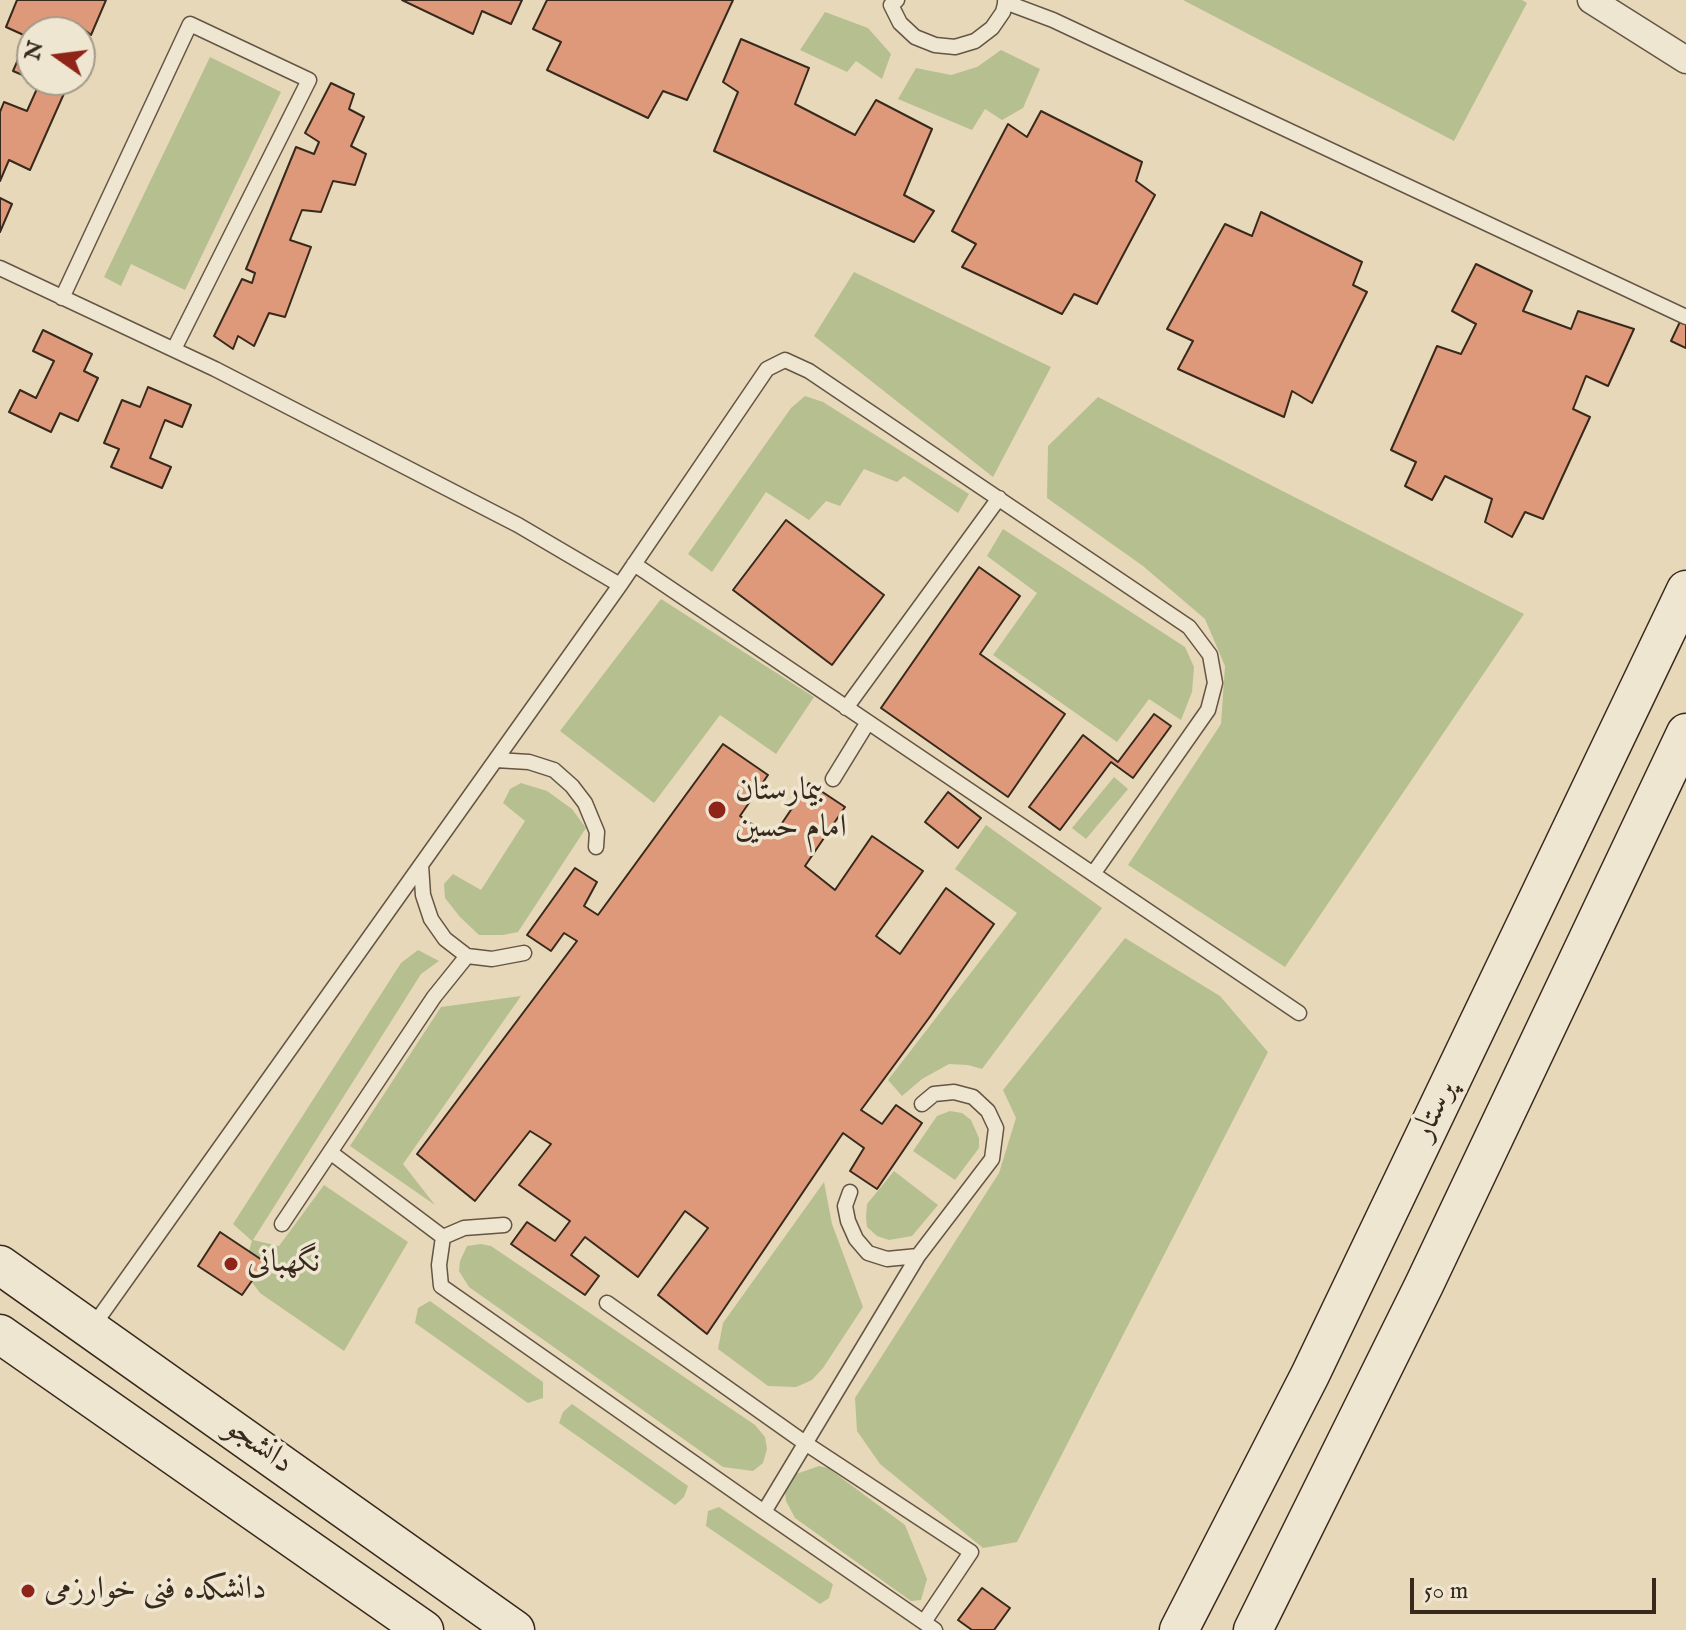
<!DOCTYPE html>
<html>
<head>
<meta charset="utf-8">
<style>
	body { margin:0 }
	#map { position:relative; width:1686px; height:1630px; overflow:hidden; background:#e7d8b9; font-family:"IM FELL English",serif }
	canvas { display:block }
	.north { position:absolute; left:16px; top:16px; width:80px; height:80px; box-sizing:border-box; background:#efe6d2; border:2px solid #a69a8a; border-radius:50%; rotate:284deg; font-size:22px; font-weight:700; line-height:32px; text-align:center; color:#38291d }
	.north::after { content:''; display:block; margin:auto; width:28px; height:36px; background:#8f2418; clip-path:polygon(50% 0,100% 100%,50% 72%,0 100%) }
	.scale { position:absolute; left:1410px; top:1578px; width:246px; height:36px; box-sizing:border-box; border:4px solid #38291d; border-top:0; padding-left:10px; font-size:24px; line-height:28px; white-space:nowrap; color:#38291d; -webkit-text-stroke:6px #efe6d2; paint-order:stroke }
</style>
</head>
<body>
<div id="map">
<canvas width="1686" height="1630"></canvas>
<div class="north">N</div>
<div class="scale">50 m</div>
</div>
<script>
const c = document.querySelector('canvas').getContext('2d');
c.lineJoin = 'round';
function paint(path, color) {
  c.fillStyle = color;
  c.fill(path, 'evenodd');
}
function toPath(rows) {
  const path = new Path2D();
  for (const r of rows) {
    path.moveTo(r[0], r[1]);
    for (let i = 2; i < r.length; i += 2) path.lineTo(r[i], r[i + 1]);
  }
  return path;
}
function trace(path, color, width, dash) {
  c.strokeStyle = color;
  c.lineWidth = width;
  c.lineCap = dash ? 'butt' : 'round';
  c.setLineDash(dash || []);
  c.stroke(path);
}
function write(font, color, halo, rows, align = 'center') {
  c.font = font + ' "IM FELL English",Amiri,serif';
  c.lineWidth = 7;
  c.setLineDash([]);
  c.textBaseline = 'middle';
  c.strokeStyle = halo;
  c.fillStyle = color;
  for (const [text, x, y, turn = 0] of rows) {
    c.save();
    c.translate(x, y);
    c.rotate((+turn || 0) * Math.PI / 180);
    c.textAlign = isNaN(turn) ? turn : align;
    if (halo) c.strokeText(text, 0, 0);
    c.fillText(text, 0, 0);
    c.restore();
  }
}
const green = toPath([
	[1183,0,1522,0,1527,3,1454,141],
	[825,12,868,28,891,54,882,79,856,61,847,72,800,50],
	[1001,50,1040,69,1023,108,1002,120,985,109,972,130,898,99,916,68,951,75,977,67],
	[210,57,281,92,185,290,131,264,121,286,104,277],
	[854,272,1051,367,993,477,814,336],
	[805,396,823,402,969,494,958,513,904,476,897,482,864,469,840,506,826,501,809,520,766,492,712,572,688,554,791,408],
	[1098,397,1524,614,1285,967,1128,865,1221,724,1225,666,1205,619,1143,566,1047,498,1048,446],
	[1003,529,1185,647,1194,667,1192,692,1181,720,1149,699,1117,742,993,655,1037,593,987,556],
	[661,599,814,697,776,754,720,715,654,803,560,731],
	[1114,777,1128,789,1086,839,1072,828],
	[521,783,547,791,572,809,586,828,518,932,503,935,479,935,460,917,445,898,444,884,453,874,481,890,525,821,503,803,510,789],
	[986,825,1102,908,982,1069,968,1065,949,1064,922,1079,902,1096,888,1080,1017,913,955,869],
	[1125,938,1220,996,1268,1052,1017,1542,983,1548,880,1464,857,1431,855,1398,999,1173,1016,1118,1003,1090],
	[418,950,439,961,421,974,253,1240,279,1246,324,1185,408,1242,344,1351,260,1293,243,1270,252,1241,233,1224,401,963],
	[521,996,403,1164,435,1205,350,1146,441,1007],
	[950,1111,962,1113,971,1120,979,1138,979,1148,955,1180,913,1151,937,1116],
	[894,1171,938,1205,912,1236,889,1240,877,1236,867,1227,866,1217,867,1204],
	[824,1182,832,1224,863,1307,823,1368,812,1380,796,1387,768,1386,718,1349,723,1323],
	[481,1244,491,1246,755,1425,765,1437,767,1449,763,1463,753,1471,723,1467,469,1287,459,1271,460,1261,467,1246],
	[430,1301,543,1382,543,1398,528,1403,415,1323,418,1308],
	[572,1404,688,1486,684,1497,675,1505,559,1423,563,1412],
	[819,1466,828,1468,905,1525,927,1579,921,1600,911,1601,795,1518,786,1501,785,1491,796,1474],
	[719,1507,833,1584,829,1598,820,1604,706,1526,708,1511]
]);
const building = toPath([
	[17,0,106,0,91,35,76,23,72,32,32,32,32,79,13,71,28,37,6,27,17,0],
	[402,0,522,0,511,24,482,11,473,34,402,0],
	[547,0,733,0,687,100,663,91,648,118,547,70,561,42,533,29,547,0],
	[741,39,809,68,795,104,855,135,876,100,932,129,904,195,934,211,914,242,714,151,738,92,723,82,741,39],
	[34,80,70,80,30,170,9,160,0,181,0,112,4,102,27,111,40,82,34,80],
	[331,83,354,94,349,109,364,117,351,146,366,154,355,185,333,181,321,212,302,210,290,240,311,247,285,317,269,313,254,346,238,336,233,349,214,336,242,279,252,283,255,273,246,269,296,147,314,154,319,142,305,133,331,83],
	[1041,111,1142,162,1136,181,1155,195,1097,304,1074,294,1062,314,962,267,976,244,952,231,1008,124,1027,137,1041,111],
	[0,198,12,204,0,232,0,198],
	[1261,212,1362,262,1353,285,1367,292,1312,403,1292,391,1284,417,1178,369,1193,341,1167,329,1225,224,1252,236,1261,212],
	[1476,264,1532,291,1523,311,1571,329,1578,311,1634,329,1608,386,1586,376,1573,409,1590,417,1543,519,1525,512,1512,537,1485,522,1492,499,1445,476,1432,500,1405,486,1416,462,1391,450,1437,346,1461,354,1476,324,1452,311,1476,264],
	[1686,309,1686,348,1671,341,1686,309],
	[43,330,92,354,84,371,98,378,78,421,60,413,51,432,9,412,20,390,36,398,54,361,33,351,43,330],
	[148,387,191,405,182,427,165,420,150,458,171,467,162,488,111,467,119,449,104,443,122,400,140,407,148,387],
	[786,520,884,595,832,665,733,590,786,520],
	[979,567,1020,596,980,654,1065,714,1008,797,881,708,979,567],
	[1154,714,1171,726,1133,778,1111,762,1060,830,1029,807,1083,735,1118,762,1154,714],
	[723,744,768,775,740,816,772,838,809,783,845,807,805,866,835,890,872,836,923,871,876,936,900,954,946,888,994,924,929,1018,861,1110,882,1124,896,1105,922,1123,877,1189,850,1171,864,1148,843,1133,707,1334,658,1295,708,1228,685,1211,638,1277,585,1237,571,1255,599,1276,585,1295,511,1244,527,1222,555,1241,570,1221,519,1185,551,1144,530,1131,475,1201,417,1154,577,941,564,933,551,951,527,935,575,868,597,882,584,906,598,915,723,744],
	[948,792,981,818,958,848,925,822,948,792],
	[220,1232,265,1262,242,1295,198,1266,220,1232],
	[982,1588,1010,1608,994,1630,972,1630,958,1620,982,1588]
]);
const lane = toPath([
	[897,0,891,5,900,23,915,37,935,45,955,47,975,41,992,28,1003,12,1006,0],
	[1005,2,1053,20,1686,317],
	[0,268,215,369,518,525,620,585],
	[62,298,190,24,309,80,174,349],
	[634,564,1299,1013],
	[846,708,999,498],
	[496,760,529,762,554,770,572,786,585,803,597,832,596,847],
	[833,779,868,722],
	[421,865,423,895,431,919,445,939,467,956,492,959,524,953],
	[330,1152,443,1237],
	[850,1192,845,1206,848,1221,856,1239,868,1253,887,1259,918,1256,992,1159,996,1128,988,1111,973,1097,954,1092,934,1094,922,1104],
	[282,1224,434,997,467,956],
	[504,1225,464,1228,443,1237,439,1265,441,1286,764,1512],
	[918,1256,764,1512,935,1630],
	[607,1303,805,1443,971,1552,924,1622],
	[91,1329,620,585,767,369,785,360,809,371,1189,627,1210,655,1215,683,1208,710,1093,874]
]);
const street = toPath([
	[1591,0,1686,60]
]);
const secondary = toPath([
	[0,1265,515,1630],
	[0,1334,424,1630],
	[1179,1630,1310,1375,1686,590],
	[1253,1630,1424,1285,1686,733]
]);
const markers = [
	[717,810,10,"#8f2418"],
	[231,1264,8,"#8f2418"],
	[28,1591,8,"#8f2418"]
];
const poiNames = [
	["بیمارستان",735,792],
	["امام حسین",735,829],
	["نگهبانی",247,1264],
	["دانشکده فنی خوارزمی",44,1591]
];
const streetNames = [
	["پرستار",1436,1111,-64],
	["دانشجو",258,1447,35]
];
paint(green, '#b6bf8f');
paint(building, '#dd997a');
trace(building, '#38291d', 2);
trace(lane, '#645544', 17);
trace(street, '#645544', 29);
trace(secondary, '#38291d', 41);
trace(lane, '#efe6d2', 14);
trace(street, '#efe6d2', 26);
trace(secondary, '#efe6d2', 38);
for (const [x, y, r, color] of markers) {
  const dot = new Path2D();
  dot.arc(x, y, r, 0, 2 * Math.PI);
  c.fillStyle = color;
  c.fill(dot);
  trace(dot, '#efe6d2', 3);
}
write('32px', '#38291d', '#efe6d2', poiNames, 'left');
write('32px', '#38291d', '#efe6d2', streetNames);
</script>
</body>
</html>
